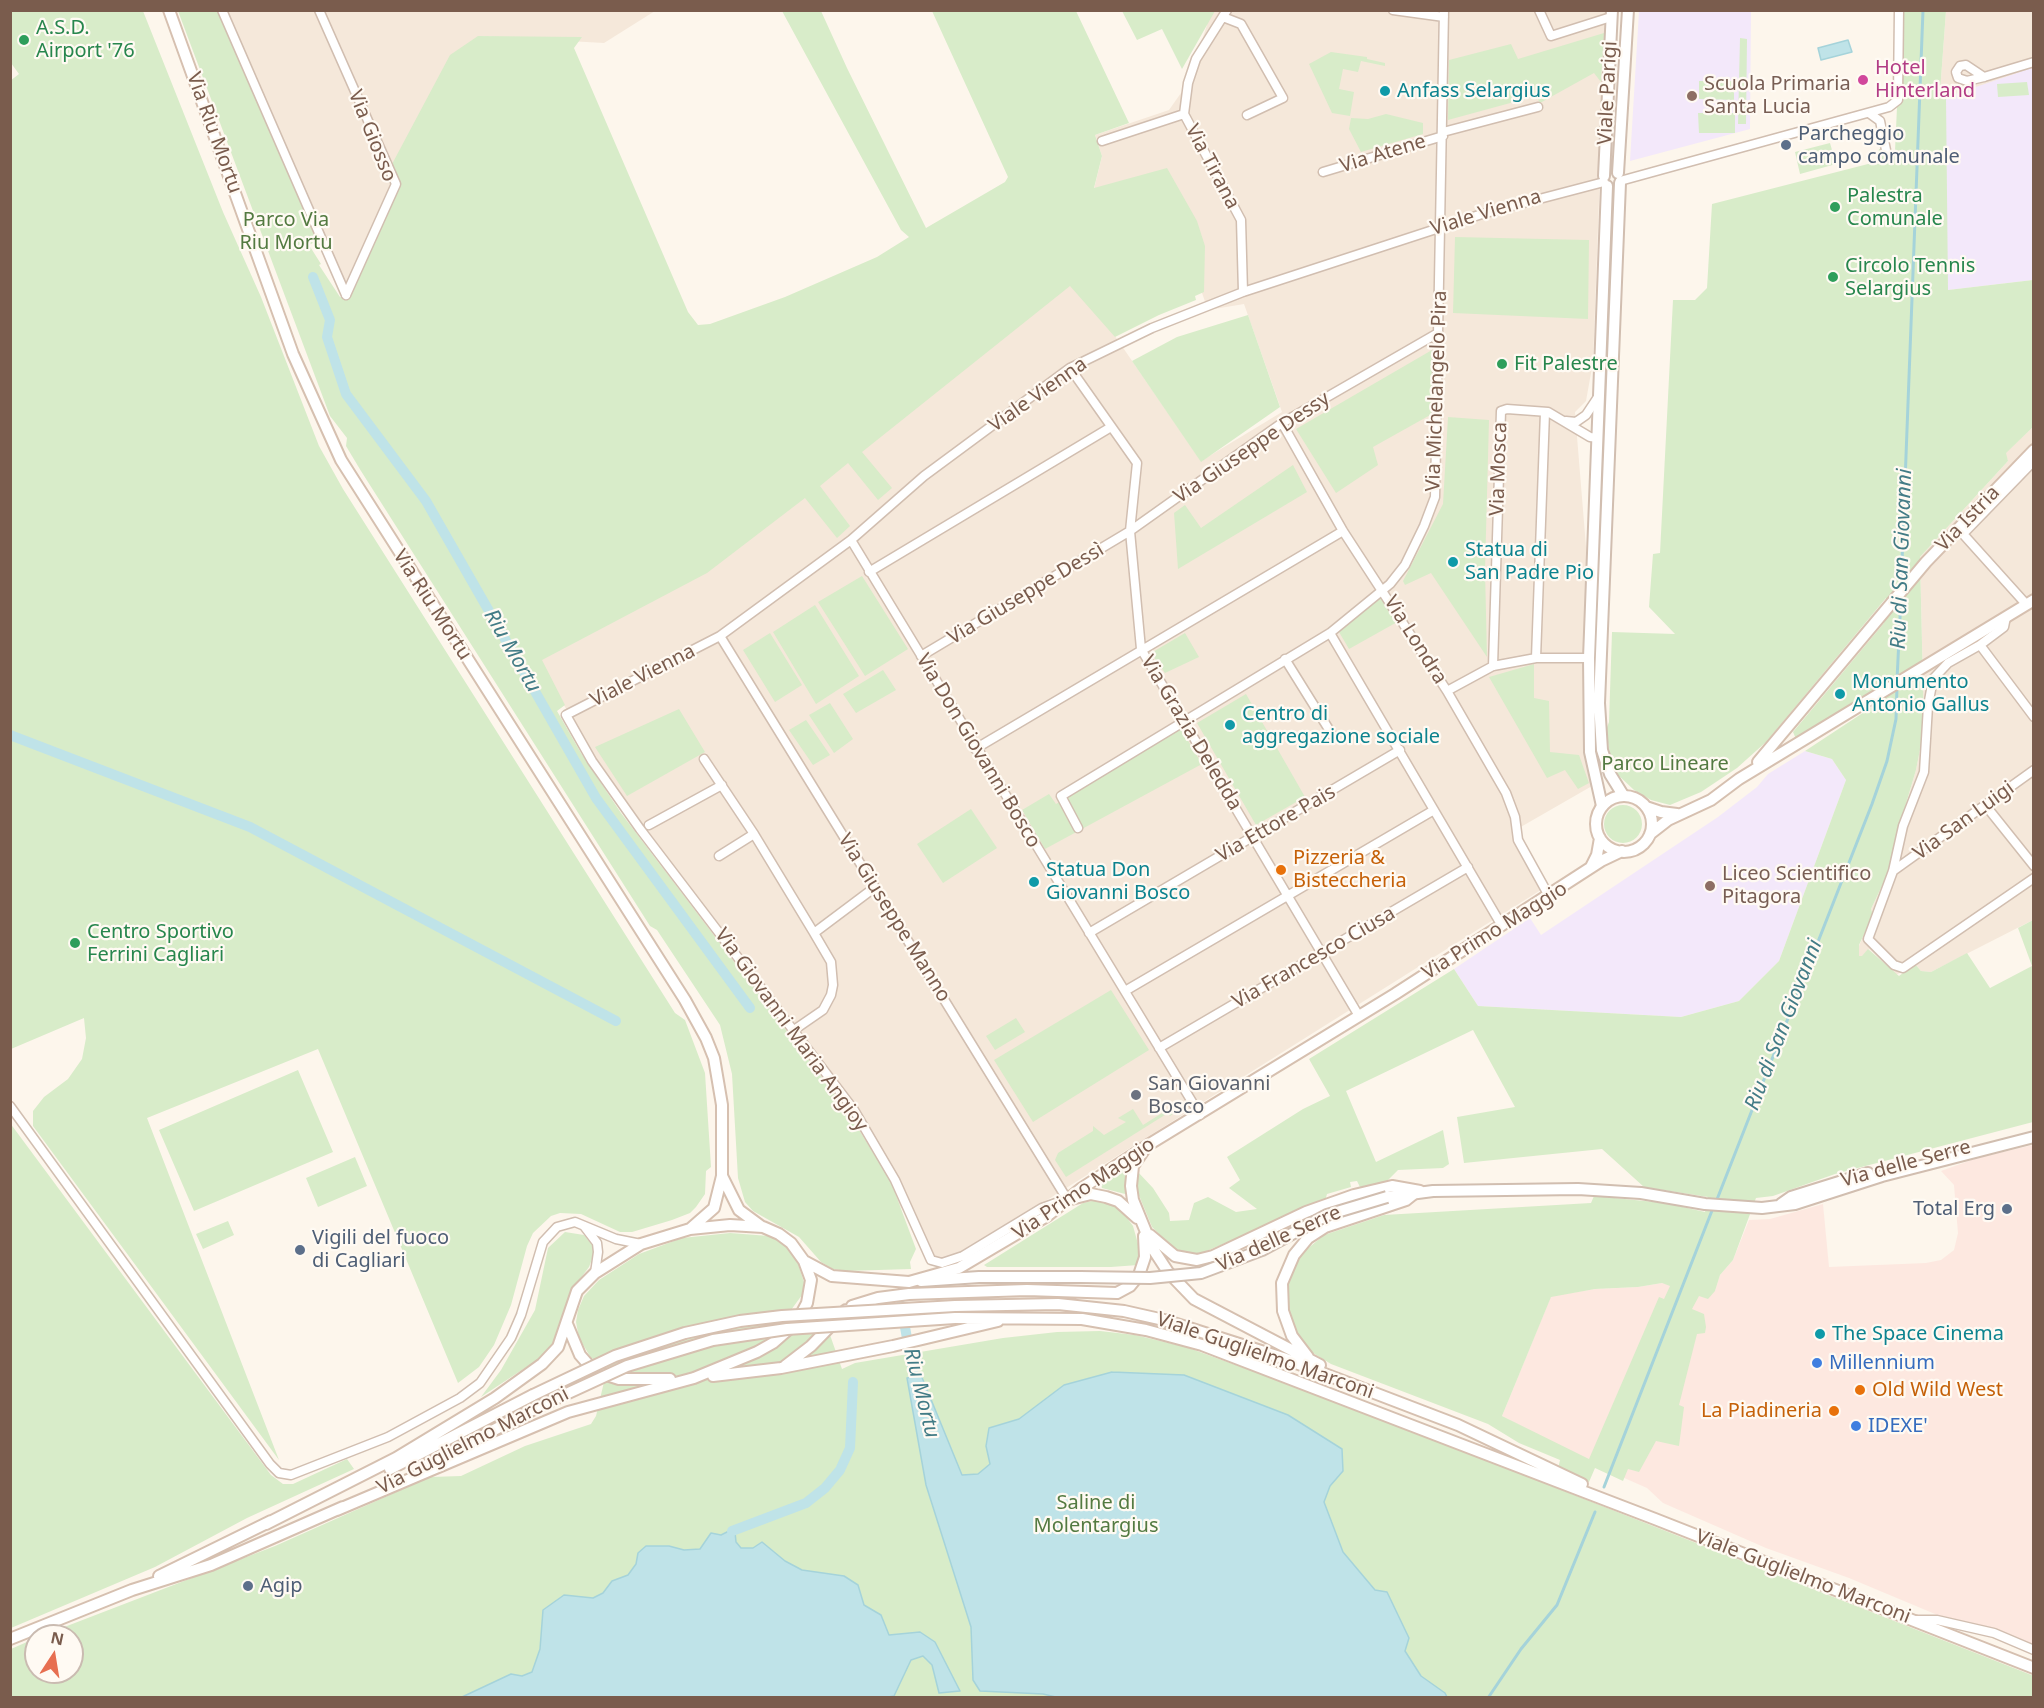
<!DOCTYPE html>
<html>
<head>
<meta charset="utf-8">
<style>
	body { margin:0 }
	#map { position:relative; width:2044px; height:1708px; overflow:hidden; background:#fdf6ec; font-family:"Noto Sans",sans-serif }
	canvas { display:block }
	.frame { position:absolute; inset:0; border:12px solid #7a5c4d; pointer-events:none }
	.north { position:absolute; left:24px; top:1624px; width:60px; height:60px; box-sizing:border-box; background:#fffaf3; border:2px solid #cabbb1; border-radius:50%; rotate:12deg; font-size:16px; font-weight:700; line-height:24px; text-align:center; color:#7a5c4d }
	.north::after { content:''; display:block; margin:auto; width:21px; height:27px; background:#e76f51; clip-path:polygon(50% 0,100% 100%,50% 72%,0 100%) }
</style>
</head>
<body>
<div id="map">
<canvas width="2044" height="1708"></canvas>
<div class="frame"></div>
<div class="north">N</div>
</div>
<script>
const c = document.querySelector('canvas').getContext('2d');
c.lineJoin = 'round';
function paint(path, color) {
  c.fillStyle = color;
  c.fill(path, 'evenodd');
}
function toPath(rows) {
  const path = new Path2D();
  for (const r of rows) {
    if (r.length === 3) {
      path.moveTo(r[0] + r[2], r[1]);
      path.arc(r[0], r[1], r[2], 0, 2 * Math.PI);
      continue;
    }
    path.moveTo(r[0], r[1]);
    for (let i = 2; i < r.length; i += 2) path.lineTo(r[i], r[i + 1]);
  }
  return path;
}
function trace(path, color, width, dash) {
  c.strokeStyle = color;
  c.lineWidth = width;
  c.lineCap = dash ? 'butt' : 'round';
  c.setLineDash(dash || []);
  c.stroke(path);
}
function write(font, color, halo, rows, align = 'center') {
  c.font = font + ' "Noto Sans",sans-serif';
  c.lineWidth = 4.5;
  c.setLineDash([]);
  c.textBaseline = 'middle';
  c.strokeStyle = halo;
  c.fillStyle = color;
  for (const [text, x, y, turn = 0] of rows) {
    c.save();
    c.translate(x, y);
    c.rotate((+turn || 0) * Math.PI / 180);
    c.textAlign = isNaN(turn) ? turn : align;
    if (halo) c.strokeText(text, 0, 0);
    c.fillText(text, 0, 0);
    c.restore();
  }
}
const residential = toPath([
	[222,11,655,11,604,43,479,36,411,190,353,309],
	[1197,11,1606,11,1593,362,1586,401,1575,412,1595,657,1592,786,1519,828,1544,888,942,1266,664,871,594,759,521,628,1075,278,1201,461,1282,412,1244,304,1208,310,1162,179,1094,189,1102,156,1095,135,1169,110,1188,83,1207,25],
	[1946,11,2033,11,2033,280,1940,92],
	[2033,427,2033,920,1931,972,1921,971,1915,964,1896,975,1869,949,1862,957,1859,956,1859,946,1872,915,1871,909,1889,871,1899,827,1916,770,1924,729,1920,557,2008,461,2005,453]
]);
const commercial = toPath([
	[2033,1145,2033,1655,1849,1578,1766,1548,1663,1503,1647,1488,1597,1466,1502,1416,1551,1296,1595,1289,1638,1287,1662,1283,1715,1291,1720,1275,1733,1260,1749,1220,1770,1219,1823,1204,1829,1267,1926,1263,1941,1260,1954,1250,1958,1233,1954,1185,1941,1171,1977,1158]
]);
const education = toPath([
	[1639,11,1751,11,1750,129,1630,161],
	[2032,68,2033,280,1948,290,1944,172,1946,97],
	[1805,751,1832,759,1846,780,1779,961,1739,1001,1681,1017,1478,1006,1454,969,1530,918,1541,935,1718,817,1757,787,1768,774]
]);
const green = toPath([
	[10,11,143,11,223,212,261,297,319,446,343,489,675,1013,685,1020,705,1073,711,1167,706,1171,705,1194,696,1207,690,1213,672,1220,632,1232,620,1232,581,1214,560,1213,551,1216,533,1233,527,1246,511,1305,494,1345,479,1367,458,1383,318,1049,147,1118,279,1460,33,1126,33,1111,44,1097,68,1079,82,1059,86,1038,84,1018,11,1049,10,81,19,74,11,63],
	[178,11,222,11,317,241,309,245,321,264,319,265,340,297,348,298,400,186,391,166,450,55,478,36,582,37,574,48,688,312,698,325,710,324,785,297,877,257,909,237,901,230,782,11,821,11,847,68,926,228,1005,182,1008,177,932,11,1076,11,1129,123,1095,135,1102,156,1094,188,1167,168,1197,221,1205,246,1204,292,1195,296,1196,300,1159,315,1115,337,1070,286,862,452,892,488,878,500,848,463,820,486,850,526,837,538,805,498,707,573,542,660,565,705,557,711,581,753,621,813,848,1112,891,1182,916,1249,910,1262,911,1269,846,1271,833,1269,821,1262,799,1237,753,1211,745,1202,738,1178,732,1074,720,1025,657,930,650,926,361,471,346,446,347,438,330,416],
	[1122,11,1213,10,1215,11,1182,69,1162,29,1137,40],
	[1904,11,1946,11,1940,92,1946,97,1948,290,2033,280,2033,427,2006,453,2008,461,1920,557,1924,729,1916,770,1899,827,1889,871,1871,909,1873,915,1859,945,1859,956,1862,956,1868,949,1899,976,1915,964,1921,971,1931,972,1967,953,1990,988,2032,966,2018,928,2033,920,2033,1122,1835,1174,1773,1196,1756,1198,1733,1260,1720,1275,1715,1291,1708,1299,1699,1296,1692,1309,1704,1314,1706,1327,1705,1333,1697,1334,1679,1405,1684,1407,1679,1446,1656,1441,1639,1472,1628,1469,1623,1481,1595,1468,1589,1482,1558,1469,1560,1460,1519,1443,1488,1424,1331,1364,1313,1353,1296,1334,1290,1321,1285,1292,1288,1278,1300,1255,1324,1235,1384,1215,1591,1203,1594,1196,1665,1203,1705,1212,1708,1197,1644,1187,1602,1149,1464,1163,1457,1117,1515,1107,1473,1030,1346,1091,1376,1162,1443,1130,1449,1164,1443,1168,1398,1170,1386,1182,1360,1187,1357,1181,1350,1182,1351,1187,1327,1194,1325,1201,1197,1255,1177,1252,1152,1227,1138,1193,1137,1171,1153,1188,1169,1213,1170,1221,1189,1220,1194,1203,1208,1197,1236,1212,1257,1209,1229,1188,1240,1180,1227,1157,1303,1109,1330,1096,1309,1059,1454,969,1478,1006,1681,1017,1739,1001,1779,961,1846,780,1832,759,1805,751,1884,699,1881,686,1796,739,1793,732,1884,623,1886,598,1766,742,1737,768,1701,792,1670,805,1651,800,1634,790,1617,774,1611,760,1606,730,1609,722,1612,632,1675,634,1649,607,1653,554,1660,553,1673,300,1695,300,1707,288,1712,204,1868,164,1877,164,1879,149,1895,151,1897,107,1901,104],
	[1662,1283,1670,1286,1664,1299,1659,1297,1589,1459,1502,1416,1551,1297,1595,1289,1638,1287],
	[1604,33,1601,82,1594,73,1540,103,1536,96,1448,120,1449,60,1511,44,1518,59],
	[1740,38,1747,39,1746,124,1738,124],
	[1331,52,1367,57,1367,59,1385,63,1385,66,1361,61,1358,72,1343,69,1339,89,1354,92,1350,116,1332,113,1309,64],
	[1699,81,1734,81,1734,100,1699,99],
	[2027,82,2029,95,1998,97,1997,84],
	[1698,113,1735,113,1735,133,1699,133],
	[1386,114,1423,123,1423,134,1361,152,1349,129,1351,118,1368,119],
	[1830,143,1836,164,1800,174,1795,152],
	[1455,237,1589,240,1588,319,1453,313],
	[1248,315,1280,407,1201,462,1132,361,1177,337],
	[1432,350,1432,414,1373,447,1378,465,1336,493,1296,429],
	[1448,417,1489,420,1485,570,1487,657,1431,573,1405,585,1403,581,1443,504],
	[1293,465,1307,492,1178,569,1174,513,1185,505,1201,528],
	[862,576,908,649,865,676,818,602],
	[1382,596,1399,621,1349,649,1339,632],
	[815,605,859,676,816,704,773,632],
	[770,633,802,685,775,702,743,650],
	[1185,633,1199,657,1165,673,1151,653],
	[1534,664,1534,698,1549,701,1550,752,1579,755,1589,783,1578,789,1565,770,1547,778,1489,677],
	[883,670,896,690,856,713,843,694],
	[1246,694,1305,797,1256,825,1197,723],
	[830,703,853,739,834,753,809,715],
	[679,709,705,752,627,796,595,747],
	[806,720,830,755,813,765,789,730],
	[1181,729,1202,764,1045,849,1022,810,1049,794,1056,804],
	[1623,824,19],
	[971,809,997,848,943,883,917,844],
	[1111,990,1149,1050,1033,1122,994,1060],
	[1016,1018,1025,1032,995,1050,986,1036],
	[298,1070,333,1152,194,1211,159,1130],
	[1175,1105,1178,1110,1170,1116,1168,1113,1066,1177,1055,1160,1058,1153,1093,1131,1093,1126,1104,1135,1126,1122,1118,1118,1133,1109,1143,1125],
	[10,1123,271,1475,283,1484,293,1484,347,1459,354,1469,247,1518,155,1567,11,1628],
	[355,1157,367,1186,318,1207,306,1178],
	[1124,1167,1127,1169,1125,1194,1102,1188,1101,1185],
	[1101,1199,1108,1200,1122,1211,1133,1226,1140,1251,1138,1265,1111,1267,987,1267,984,1265,1083,1203],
	[228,1221,234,1235,203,1249,196,1234],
	[565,1232,584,1235,593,1246,594,1254,589,1267,571,1291,555,1341,543,1356,481,1397,501,1370,535,1310,548,1248],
	[730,1233,769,1236,782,1243,796,1258,804,1282,802,1295,783,1321,824,1318,842,1369,855,1363,1003,1338,1057,1332,1100,1331,1135,1335,1186,1347,1338,1402,2034,1676,2033,1698,11,1698,11,1649,36,1638,36,1672,72,1672,72,1636,41,1636,275,1546,430,1477,461,1476,525,1446,591,1424,596,1416,608,1365,591,1358,579,1338,576,1322,578,1310,584,1296,599,1280,639,1254,682,1238]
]);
const water = toPath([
	[1848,40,1852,52,1821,60,1818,48,1848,40],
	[1112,1372,1184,1375,1288,1415,1342,1449,1343,1471,1330,1486,1324,1502,1343,1552,1375,1590,1387,1592,1409,1638,1405,1651,1421,1676,1445,1693,1447,1697,1060,1698,1043,1694,980,1691,973,1680,971,1627,926,1485,907,1378,921,1375,962,1475,978,1474,990,1464,986,1446,989,1428,1019,1419,1064,1385,1112,1372],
	[729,1531,735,1532,736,1542,741,1548,753,1548,762,1542,785,1561,802,1570,844,1576,858,1585,864,1605,881,1615,889,1635,920,1632,935,1642,960,1691,939,1693,932,1665,923,1656,911,1660,894,1696,888,1697,462,1697,511,1674,522,1676,532,1672,540,1649,543,1610,564,1595,593,1598,603,1593,612,1581,628,1575,636,1564,638,1553,646,1546,669,1546,684,1550,700,1549,711,1533,721,1535,729,1531]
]);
const stream = toPath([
	[1901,587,1923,10],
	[1897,680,1901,597],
	[1716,1202,1872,804,1887,761,1896,719,1897,687],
	[1604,1487,1713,1208],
	[1488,1698,1521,1649,1557,1605,1595,1512]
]);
const canal = toPath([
	[313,277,330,320,327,337,346,394,426,501,596,798,750,1008],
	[10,735,250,827,616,1021],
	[901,1305,916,1388],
	[732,1531,806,1503,825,1488,840,1470,850,1448,853,1382]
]);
const minor = toPath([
	[222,10,346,295],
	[319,10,396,184,346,295],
	[1227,10,1196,59,1188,83,1184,114,1241,220,1243,292],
	[1393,10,1444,17],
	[1539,10,1551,36,1611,17],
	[1223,17,1241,24,1283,98,1247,115],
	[1984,77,1966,65,1960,66,1956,72,1958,78,1967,81,1984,77,2034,62],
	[1869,113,1880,121,1886,150],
	[1443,132,1538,107],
	[1102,141,1184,114],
	[1323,172,1443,136],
	[1620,181,1889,107,1898,100,1898,96,1899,10],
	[1070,368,1137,463,1130,531,1141,649,1359,1016],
	[1566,421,1576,422,1586,415,1598,397],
	[1282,423,1343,531,1447,691,1506,793,1515,817,1518,840,1549,896],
	[851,540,1200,1115],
	[869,572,1111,427],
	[2026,604,1963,534,2032,463,2034,455],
	[2006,617,2004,627,1980,645,2034,717],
	[1330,633,1502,926],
	[720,636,1067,1199,1042,1208,963,1256,942,1263,931,1260,895,1180,854,1110,640,829,592,761,566,715,720,636,851,540,924,476,1070,368,1152,328,1243,292,1482,214,1604,182],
	[1980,645,1948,663,1933,679,1928,706,1924,772,1903,826,1893,871,1868,939,1894,965,1903,968,2034,878],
	[921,656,1130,531,1282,423,1438,333],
	[1536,658,1545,412],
	[1285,659,1333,736],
	[1493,666,1501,411,1507,409,1548,412,1590,437,1598,438],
	[1447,691,1493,666,1536,658,1589,658],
	[975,749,1343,531],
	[704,759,754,834,814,933,874,888],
	[1986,806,2034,866],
	[649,825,722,785],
	[1078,828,1061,796,1330,633,1390,584,1405,565,1424,526,1435,497,1444,10],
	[719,856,754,834],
	[1893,871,2034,770],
	[1089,933,1400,750],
	[1125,991,1434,810],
	[794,1030,823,1010,831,995,833,985,831,962,814,933],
	[1159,1048,1468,867],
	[10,1106,270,1464,279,1473,291,1475,388,1437,460,1398,480,1383,511,1338,521,1315,543,1242,557,1227,575,1222,616,1239,641,1244],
	[584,1226,597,1243,598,1252,595,1273],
	[1916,1620,1937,1620,1994,1633,2034,1650]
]);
const tertiary = toPath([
	[1618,173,1628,10],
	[1604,176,1612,10],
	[1620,183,1599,703,1602,750,1610,774,1623,795],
	[1602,806,1590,752,1589,658,1607,186],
	[1387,1197,1433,1191,1578,1189,1641,1193,1705,1204,1762,1208,1795,1204,1882,1176,2034,1137],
	[1781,1204,1791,1197,1868,1173],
	[921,1281,979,1277,1080,1277]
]);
const secondary = toPath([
	[169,10,293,354,341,460,685,1000,706,1038,714,1058,722,1105,722,1176,714,1208,690,1229],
	[1758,762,1926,562,2034,450],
	[1624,824,28],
	[1646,807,1661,812,1677,814],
	[1650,834,1668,820,1711,800,1739,779,2034,600],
	[1591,867,1597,855,1600,838],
	[1144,1150,1133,1166,1131,1186,1133,1200,1153,1249,1168,1272,1194,1299,1320,1365],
	[722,1176,739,1210,762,1227],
	[1071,1199,1091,1194,1106,1197,1118,1201,1137,1218],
	[1150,1235,1175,1256,1197,1260,1213,1256,1306,1212,1354,1195,1392,1186,1420,1191],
	[804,1261,832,1276,909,1282,959,1268,1047,1216,1082,1188,1148,1145,1395,994,1601,861,1622,851],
	[852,1306,878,1298,909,1294,1027,1290,1117,1293,1130,1286,1139,1275,1145,1257,1144,1236],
	[955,1306,1058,1304,1124,1311,1164,1320,1283,1358,1458,1425,1582,1484],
	[955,1318,1082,1319,1146,1330,1202,1345,1655,1519,2034,1668],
	[567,1324,580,1355,594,1371,619,1379,670,1379],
	[1308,1357,1292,1336,1283,1311,1282,1283,1294,1255,1308,1238,1325,1227,1406,1200,1416,1192],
	[785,1366,811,1346,846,1310],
	[713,1376,781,1368,893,1346,998,1321],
	[427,1465,538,1407],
	[390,1469,533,1395],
	[266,1524,396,1458,495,1398,542,1364,558,1347,577,1291,595,1273,641,1244,690,1229,730,1225,763,1227,779,1234,791,1243,804,1261,811,1280,807,1303,797,1322,773,1343,757,1352,694,1378,568,1412,337,1510],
	[159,1576,271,1521],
	[10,1639,132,1590,211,1565,343,1507]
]);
const tertiaryBridge = toPath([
	[1080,1277,1150,1278,1201,1273,1262,1250,1327,1215,1387,1197]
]);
const secondaryBridge = toPath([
	[533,1395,615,1356,685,1333,740,1321,782,1316,955,1306],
	[538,1407,627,1366,713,1340,787,1329,955,1318]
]);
const markers = [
	[24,40,6,"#2e9e5b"],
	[1863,80,6,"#d1479c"],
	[1385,91,6,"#0f9aa8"],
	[1692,96,6,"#8d6e63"],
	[1786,145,6,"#5c6f8a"],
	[1835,207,6,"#2e9e5b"],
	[1833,277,6,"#2e9e5b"],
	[1502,364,6,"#2e9e5b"],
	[1453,562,6,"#0f9aa8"],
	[1840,694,6,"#0f9aa8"],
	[1230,725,6,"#0f9aa8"],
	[1281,870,6,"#e8710a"],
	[1034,882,6,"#0f9aa8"],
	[1710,886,6,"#8d6e63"],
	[75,943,6,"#2e9e5b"],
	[1136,1095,6,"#6b7280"],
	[2007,1209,6,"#5c6f8a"],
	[300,1250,6,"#5c6f8a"],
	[1820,1334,6,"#0f9aa8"],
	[1817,1363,6,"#3f7fe0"],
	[1860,1390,6,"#e8710a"],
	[1834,1411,6,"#e8710a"],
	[1856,1426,6,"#3f7fe0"],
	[248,1586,6,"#5c6f8a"]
];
const leisureNames = [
	["A.S.D.",36,28],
	["Airport '76",36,51],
	["Palestra",1847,196],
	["Comunale",1847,219],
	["Circolo Tennis",1845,266],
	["Selargius",1845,289],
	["Fit Palestre",1514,364],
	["Centro Sportivo",87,932],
	["Ferrini Cagliari",87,955]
];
const hotelNames = [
	["Hotel",1875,68],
	["Hinterland",1875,91]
];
const educationNames = [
	["Scuola Primaria",1704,84],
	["Santa Lucia",1704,107],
	["Liceo Scientifico",1722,874],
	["Pitagora",1722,897]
];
const cultureNames = [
	["Anfass Selargius",1397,91],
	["Statua di",1465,550],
	["San Padre Pio",1465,573],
	["Monumento",1852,682],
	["Antonio Gallus",1852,705],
	["Centro di",1242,714],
	["aggregazione sociale",1242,737],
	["Statua Don",1046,870],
	["Giovanni Bosco",1046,893],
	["The Space Cinema",1832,1334]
];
const streetNames = [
	["Viale Parigi",1608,93,-87],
	["Via Riu Mortu",214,133,70],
	["Via Giosso",372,136,68],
	["Via Atene",1383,154,-17],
	["Via Tirana",1212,167,62],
	["Viale Vienna",1486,213,-17],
	["Via Michelangelo Pira",1437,391,-88],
	["Viale Vienna",1038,395,-35],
	["Via Giuseppe Dessy",1252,448,-34],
	["Via Mosca",1499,469,-88],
	["Via Istria",1968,519,-46],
	["Via Giuseppe Dessì",1026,594,-31],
	["Via Riu Mortu",432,605,57],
	["Via Londra",1415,640,58],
	["Viale Vienna",643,676,-27],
	["Via Grazia Deledda",1191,733,59],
	["Via Don Giovanni Bosco",978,751,59],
	["Via San Luigi",1964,821,-36],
	["Via Ettore Pais",1276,824,-30],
	["Via Giuseppe Manno",894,918,58],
	["Via Primo Maggio",1495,931,-32],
	["Via Francesco Ciusa",1314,958,-30],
	["Via Giovanni Maria Angioy",791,1030,54],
	["Via delle Serre",1906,1164,-15],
	["Via Primo Maggio",1084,1189,-34],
	["Via delle Serre",1279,1239,-24],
	["Viale Guglielmo Marconi",1265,1356,19],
	["Via Guglielmo Marconi",473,1441,-27],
	["Viale Guglielmo Marconi",1803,1577,21]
];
const serviceNames = [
	["Parcheggio",1798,134],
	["campo comunale",1798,157],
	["Total Erg",1995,1209,"right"],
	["Vigili del fuoco",312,1238],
	["di Cagliari",312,1261],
	["Agip",260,1586]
];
const parkNames = [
	["Parco Via",286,220],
	["Riu Mortu",286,243],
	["Parco Lineare",1665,764],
	["Saline di",1096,1503],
	["Molentargius",1096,1526]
];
const foodNames = [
	["Pizzeria &",1293,858],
	["Bisteccheria",1293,881],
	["Old Wild West",1872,1390],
	["La Piadineria",1822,1411,"right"]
];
const worshipNames = [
	["San Giovanni",1148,1084],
	["Bosco",1148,1107]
];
const shopNames = [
	["Millennium",1829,1363],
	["IDEXE'",1868,1426]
];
const waterNames = [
	["Riu di San Giovanni",1902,559,-88],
	["Riu Mortu",512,651,60],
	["Riu di San Giovanni",1784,1025,-69],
	["Riu Mortu",921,1393,76]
];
paint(residential, '#f5e8da');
paint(commercial, '#fde8e0');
paint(education, '#f3e8fa');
paint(green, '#d8ecc9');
paint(water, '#bfe3e8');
trace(water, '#a5d3da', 1.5);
trace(stream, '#a5d3da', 3);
trace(canal, '#bfe3e8', 10);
trace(minor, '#d1beb0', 11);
trace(tertiary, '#d1beb0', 14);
trace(secondary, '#d6c0b0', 14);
trace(minor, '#fff', 8);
trace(tertiary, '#fff', 10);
trace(secondary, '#fff', 10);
trace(tertiaryBridge, '#d1beb0', 14, []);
trace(secondaryBridge, '#d6c0b0', 14, []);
trace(tertiaryBridge, '#fff', 10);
trace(secondaryBridge, '#fff', 10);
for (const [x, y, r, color] of markers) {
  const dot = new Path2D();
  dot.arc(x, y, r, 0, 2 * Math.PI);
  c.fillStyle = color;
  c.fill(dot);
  trace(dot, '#fffaf3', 2);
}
write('20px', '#27864d', '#fffaf3', leisureNames, 'left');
write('20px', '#b23c85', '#fffaf3', hotelNames, 'left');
write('20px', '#785e54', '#fffaf3', educationNames, 'left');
write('20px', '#0d838f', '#fffaf3', cultureNames, 'left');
write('20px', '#7a5c4d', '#fffaf3', streetNames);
write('20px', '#4e5e75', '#fffaf3', serviceNames, 'left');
write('20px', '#537a41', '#fffaf3', parkNames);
write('20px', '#c56008', '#fffaf3', foodNames, 'left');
write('20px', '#5b616d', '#fffaf3', worshipNames, 'left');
write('20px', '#366cbe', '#fffaf3', shopNames, 'left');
write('italic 21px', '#437c86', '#fffaf3', waterNames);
</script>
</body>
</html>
